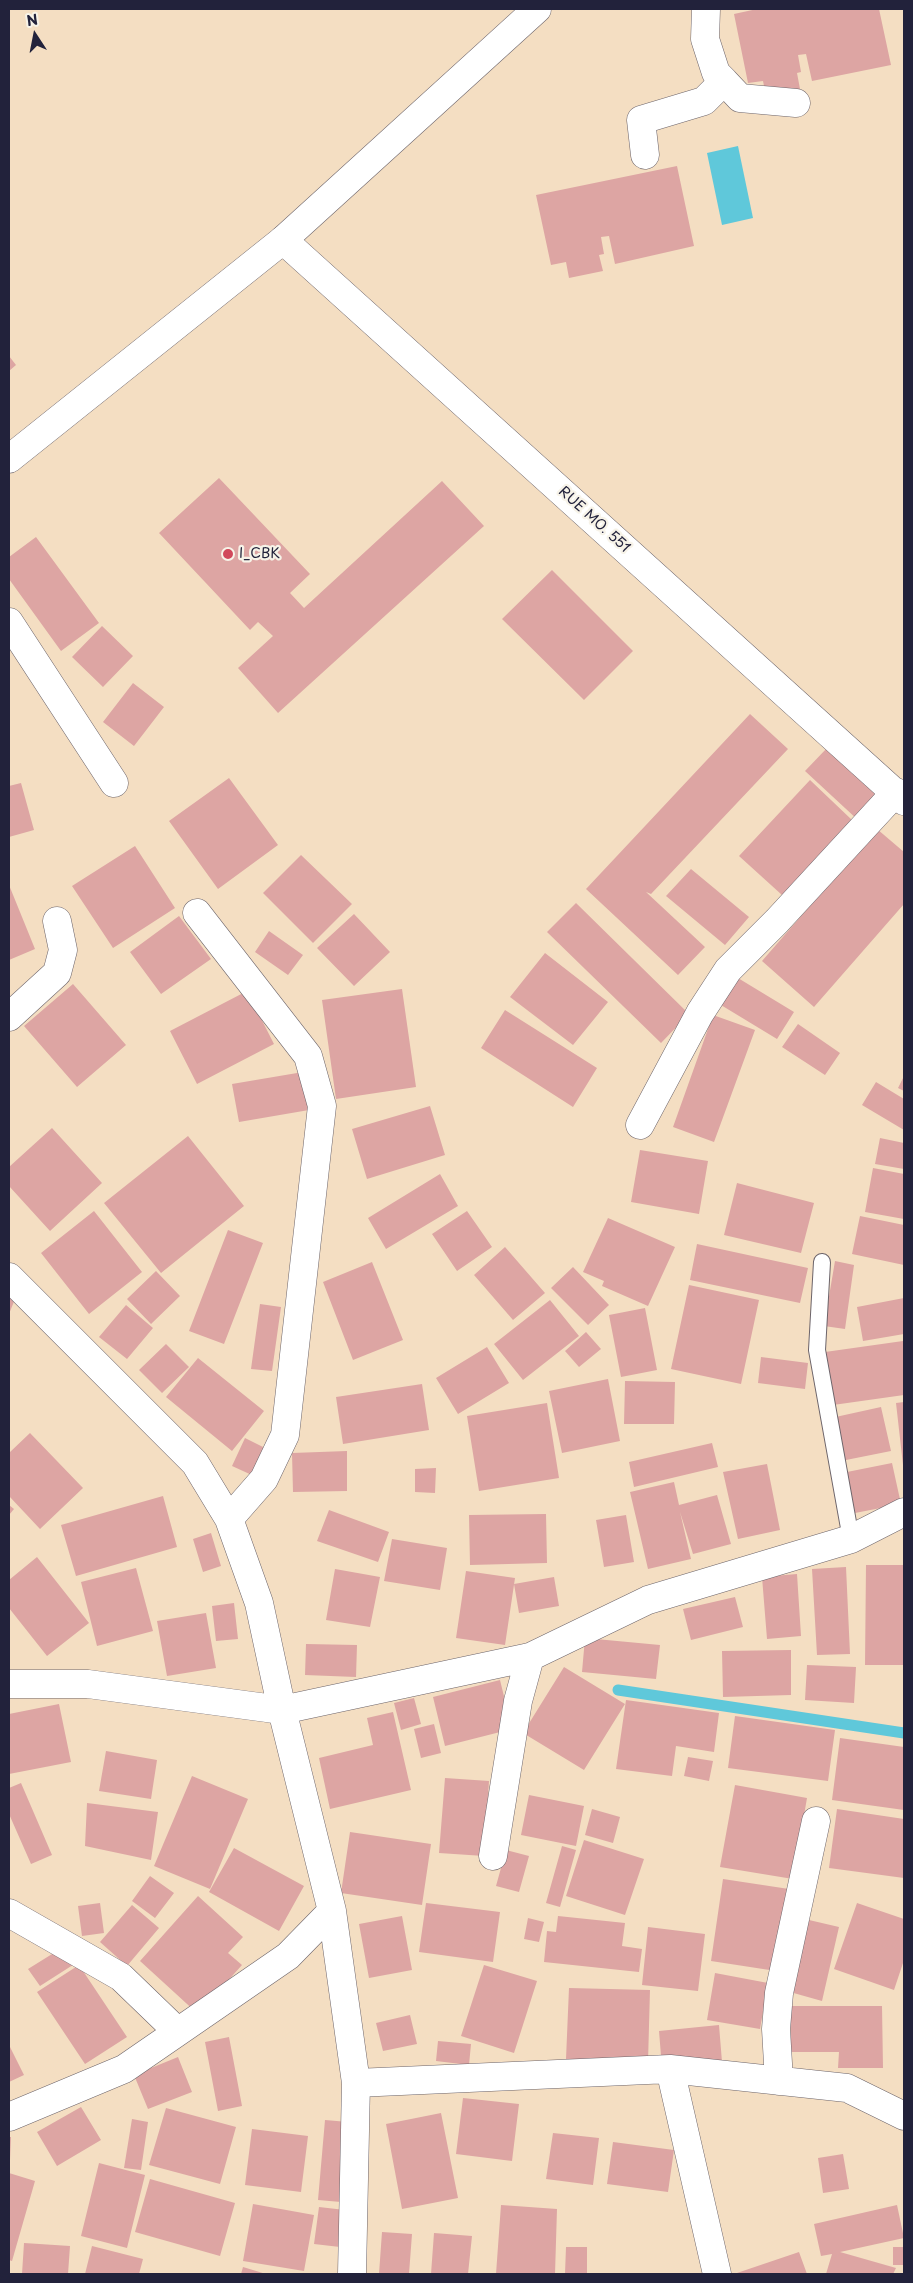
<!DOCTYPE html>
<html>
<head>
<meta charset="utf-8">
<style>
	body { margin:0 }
	#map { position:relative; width:913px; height:2283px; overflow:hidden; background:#f4dec2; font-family:"Playpen Sans",sans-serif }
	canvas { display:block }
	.frame { position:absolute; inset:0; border:10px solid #22223b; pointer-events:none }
	.north { position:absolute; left:10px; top:10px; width:50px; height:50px; -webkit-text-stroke:4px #f7f3e8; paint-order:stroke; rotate:349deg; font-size:14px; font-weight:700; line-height:20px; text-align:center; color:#22223b }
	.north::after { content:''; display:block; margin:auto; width:18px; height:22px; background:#22223b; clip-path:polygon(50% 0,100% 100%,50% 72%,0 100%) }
</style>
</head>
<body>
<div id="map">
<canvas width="913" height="2283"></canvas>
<div class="frame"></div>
<div class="north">N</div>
</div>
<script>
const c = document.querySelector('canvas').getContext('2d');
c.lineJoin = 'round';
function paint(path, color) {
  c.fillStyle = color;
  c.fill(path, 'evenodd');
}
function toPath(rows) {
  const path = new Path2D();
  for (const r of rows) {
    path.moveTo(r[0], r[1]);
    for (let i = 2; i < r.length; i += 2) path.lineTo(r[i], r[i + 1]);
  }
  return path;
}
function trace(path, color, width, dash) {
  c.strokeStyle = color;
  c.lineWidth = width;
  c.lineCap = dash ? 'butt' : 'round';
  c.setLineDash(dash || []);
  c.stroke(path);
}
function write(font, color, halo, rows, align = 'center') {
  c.font = font + ' "Playpen Sans",sans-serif';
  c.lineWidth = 4.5;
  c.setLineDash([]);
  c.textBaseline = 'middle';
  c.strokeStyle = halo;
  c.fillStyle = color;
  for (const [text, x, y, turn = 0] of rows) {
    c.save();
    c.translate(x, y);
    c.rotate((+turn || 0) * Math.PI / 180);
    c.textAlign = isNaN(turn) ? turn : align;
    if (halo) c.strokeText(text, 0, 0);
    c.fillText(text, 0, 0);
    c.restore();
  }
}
const water = toPath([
	[738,146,753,218,722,225,707,153]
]);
const stream = toPath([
	[618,1690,904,1733]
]);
const building = toPath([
	[757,9,879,9,891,65,812,81,806,54,798,55,801,72,797,73,800,89,766,96,763,81,748,83,734,14],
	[677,166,694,246,615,264,609,236,601,237,604,254,599,255,603,271,569,278,566,262,551,265,536,195],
	[9,356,16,365,9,371],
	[219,478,310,574,290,593,304,608,442,481,484,526,278,713,238,668,273,636,258,622,250,630,159,533],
	[36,537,99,623,61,651,9,579,9,557],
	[552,570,633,651,584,700,502,619],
	[102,626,133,656,103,687,72,657],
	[133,683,164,707,134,746,103,722],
	[750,714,788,749,651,894,646,892,705,947,678,975,586,889],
	[827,748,881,798,859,821,805,771],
	[229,778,278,845,218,889,169,821],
	[810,780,852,820,782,895,739,856],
	[21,783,34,830,9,837,9,786],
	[877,829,904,852,904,904,814,1007,762,961],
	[135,846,175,908,113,948,72,886],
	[301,855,352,904,313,943,263,893],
	[691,869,749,917,725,945,666,896],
	[9,885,35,949,9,960],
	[576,903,689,1014,661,1043,547,932],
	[354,914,390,952,354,986,317,948],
	[179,916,211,959,161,994,130,952],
	[269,931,303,955,288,975,255,952],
	[545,953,608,1002,573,1045,510,997],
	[733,975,794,1012,777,1039,716,1002],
	[73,984,126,1045,77,1087,24,1026],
	[402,989,416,1087,336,1099,322,1000],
	[247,991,274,1044,197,1084,170,1031],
	[505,1010,597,1068,573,1107,481,1048],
	[713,1015,755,1030,714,1142,673,1127],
	[798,1024,840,1053,825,1075,782,1047],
	[303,1072,309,1110,239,1122,232,1084],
	[904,1076,904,1091,898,1088],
	[876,1082,904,1099,904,1130,862,1105],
	[430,1106,445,1155,367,1179,352,1129],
	[52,1128,102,1183,50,1231,9,1186,9,1167],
	[188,1136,244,1206,161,1273,104,1203],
	[880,1138,904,1143,904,1169,875,1164],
	[640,1150,708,1161,699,1214,631,1202],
	[873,1168,904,1174,904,1219,865,1212],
	[440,1174,458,1206,386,1249,368,1218],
	[737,1183,814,1203,801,1253,724,1235],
	[94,1211,142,1272,89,1314,41,1253],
	[467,1211,492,1247,457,1271,432,1234],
	[860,1216,904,1225,904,1265,852,1254],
	[608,1218,675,1247,648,1306,602,1286,604,1281,583,1272],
	[228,1230,263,1243,224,1344,189,1331],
	[697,1244,808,1268,800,1303,690,1280],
	[505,1247,545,1293,513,1320,474,1275],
	[835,1261,854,1265,845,1329,824,1326],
	[372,1262,403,1340,353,1360,323,1282],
	[573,1267,609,1305,588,1325,551,1288],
	[156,1271,180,1296,151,1324,127,1299],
	[689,1285,759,1300,741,1384,671,1369],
	[9,1296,15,1299,9,1314],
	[904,1298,904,1334,863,1341,857,1307],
	[550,1300,579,1336,523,1380,494,1344],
	[260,1304,281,1307,272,1371,251,1369],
	[126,1305,153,1328,127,1359,99,1337],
	[645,1308,657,1370,621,1377,609,1315],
	[586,1332,601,1349,579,1367,565,1351],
	[903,1341,904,1395,833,1405,825,1352],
	[166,1344,189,1367,162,1393,139,1370],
	[487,1347,509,1383,458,1414,436,1378],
	[761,1357,808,1363,805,1389,758,1383],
	[198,1358,264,1411,232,1451,166,1397],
	[608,1379,620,1441,562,1453,549,1391],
	[625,1381,675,1382,674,1424,624,1424],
	[422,1384,429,1430,343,1444,336,1397],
	[904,1402,904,1465,903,1465,896,1403],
	[547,1403,559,1478,479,1491,467,1416],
	[881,1407,891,1451,841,1461,831,1418],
	[30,1433,83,1488,40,1529,9,1496,9,1453],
	[245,1438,267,1449,254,1476,232,1466],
	[712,1443,718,1467,634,1487,629,1462],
	[347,1451,347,1491,293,1492,292,1453],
	[892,1463,901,1504,855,1513,847,1472],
	[767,1464,780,1530,738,1539,723,1472],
	[436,1468,435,1493,415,1492,415,1469],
	[674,1482,679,1505,717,1495,731,1544,693,1554,680,1512,691,1559,648,1569,630,1492],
	[163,1496,177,1547,76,1576,61,1525],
	[9,1505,14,1509,9,1515],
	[329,1510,389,1532,378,1562,317,1541],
	[546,1514,547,1563,470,1565,469,1515],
	[626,1515,634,1562,604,1567,596,1520],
	[211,1533,221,1566,203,1572,193,1539],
	[392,1539,447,1548,440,1590,384,1581],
	[37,1557,89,1623,47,1656,9,1608,9,1580],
	[866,1565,904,1565,904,1665,865,1665],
	[846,1567,850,1654,817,1655,812,1569],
	[136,1568,153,1631,97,1646,81,1582],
	[335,1569,380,1577,370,1627,326,1620],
	[466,1571,515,1578,505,1645,456,1638],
	[797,1574,801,1636,767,1639,762,1577],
	[554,1577,559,1606,519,1613,514,1584],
	[735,1597,743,1627,691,1640,683,1609],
	[234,1603,238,1639,216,1641,212,1606],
	[206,1613,216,1668,167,1676,157,1621],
	[585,1638,660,1645,656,1679,582,1672],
	[306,1644,357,1645,356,1677,305,1675],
	[791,1650,791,1695,723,1697,722,1651],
	[807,1665,856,1667,854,1703,805,1700],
	[564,1667,625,1704,584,1770,523,1733],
	[500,1680,512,1729,445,1746,433,1697],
	[414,1698,421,1724,401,1730,394,1703],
	[626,1700,719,1713,714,1752,676,1746,672,1776,616,1769],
	[59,1704,71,1762,9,1774,9,1714],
	[393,1712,411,1790,330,1809,319,1758,373,1745,367,1718],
	[735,1716,835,1730,828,1781,728,1768],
	[434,1724,441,1753,421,1758,414,1729],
	[840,1738,904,1747,904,1810,832,1800],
	[106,1751,157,1760,151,1799,99,1791],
	[688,1757,713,1761,709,1781,684,1776],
	[192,1776,248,1799,210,1889,154,1866],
	[445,1778,489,1781,484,1856,439,1853],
	[21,1783,52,1855,31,1864,9,1814,9,1788],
	[735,1785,807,1798,793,1879,720,1867],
	[529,1795,584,1806,576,1846,521,1835],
	[87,1803,158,1812,151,1860,85,1846],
	[592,1809,620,1817,613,1843,585,1835],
	[837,1809,904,1819,904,1878,829,1868],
	[350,1832,431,1844,422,1905,341,1893],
	[584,1840,644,1859,625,1915,566,1896],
	[562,1846,576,1850,560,1907,546,1903],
	[234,1848,304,1886,279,1931,209,1892],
	[506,1850,529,1856,519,1892,496,1886],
	[150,1876,174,1893,155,1918,132,1901],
	[723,1879,789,1889,776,1971,711,1961],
	[198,1896,243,1937,228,1953,242,1965,198,2014,140,1961],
	[100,1903,104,1933,82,1936,78,1906],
	[426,1903,500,1912,493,1962,419,1952],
	[857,1903,904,1919,904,1960,894,1990,834,1969],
	[132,1905,159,1928,127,1966,100,1942],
	[402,1916,412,1970,369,1978,359,1924],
	[558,1916,625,1923,622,1946,642,1949,639,1972,544,1962,547,1931,556,1932],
	[528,1918,544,1922,539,1942,524,1939],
	[809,1920,839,1927,822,2001,790,1992],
	[648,1927,705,1934,698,1991,642,1985],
	[65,1946,76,1963,40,1986,28,1969],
	[79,1965,127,2037,85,2064,37,1992],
	[484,1965,537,1981,514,2053,461,2036],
	[715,1973,768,1983,760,2029,707,2020],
	[569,1988,650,1990,648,2062,566,2059],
	[790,2006,882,2006,883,2068,838,2068,839,2052,791,2052],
	[410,2015,417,2044,383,2051,376,2023],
	[719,2025,722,2062,662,2068,659,2031],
	[229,2037,242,2106,218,2111,205,2042],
	[438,2041,471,2044,469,2065,436,2061],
	[9,2045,24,2075,9,2082],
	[178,2057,192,2092,148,2109,134,2075],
	[463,2098,519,2104,512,2161,456,2154],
	[81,2107,101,2140,57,2166,37,2132],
	[166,2108,236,2127,220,2184,149,2165],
	[441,2113,458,2198,402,2209,386,2124],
	[132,2119,148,2122,141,2170,124,2168],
	[325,2120,348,2122,341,2202,318,2200],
	[252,2129,308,2136,301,2192,245,2185],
	[553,2133,599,2138,593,2185,546,2179],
	[9,2137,11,2137,10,2160,9,2160],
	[613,2142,674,2150,668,2192,607,2184],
	[843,2154,849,2189,823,2193,818,2158],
	[99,2163,145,2175,127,2248,81,2236],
	[9,2173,35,2181,12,2261,9,2260],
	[150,2179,235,2203,220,2256,135,2232],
	[253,2204,314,2215,304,2271,243,2261],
	[501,2205,557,2209,555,2274,496,2274],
	[897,2205,904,2238,840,2252,896,2268,893,2274,826,2274,832,2254,821,2256,814,2224],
	[319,2207,345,2210,340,2247,314,2244],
	[382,2232,412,2234,409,2274,379,2274],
	[434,2233,472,2236,468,2274,431,2274],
	[24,2243,70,2246,68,2274,22,2274],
	[92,2246,143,2259,139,2274,85,2274],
	[566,2247,587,2247,587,2274,565,2274],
	[893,2247,904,2247,904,2265,893,2265],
	[799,2252,807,2274,734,2274],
	[243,2267,266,2274,241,2274]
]);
const service = toPath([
	[822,1262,817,1350,851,1539]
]);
const minor = toPath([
	[706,9,705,39,716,73,724,81,740,98,796,103],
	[645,155,641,120,704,101,724,81],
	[283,240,904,801],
	[9,622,114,783],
	[197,913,308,1056,322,1106,285,1435,264,1479,229,1519],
	[9,1017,57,973,63,950,57,921],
	[640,1125,700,1013,728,970,777,921,896,792],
	[9,1277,195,1463,229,1519,259,1603,282,1710,332,1911,356,2083,352,2274],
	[9,1684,88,1684,282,1710,530,1657,648,1600,851,1539,904,1512],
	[493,1856,518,1701,530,1657],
	[9,1913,121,1977,177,2031],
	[670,2069,847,2088,904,2116],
	[779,2081,776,2029,779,1993,816,1821],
	[356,2083,670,2069,717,2274],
	[9,2117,124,2069,288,1956,332,1911]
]);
const tertiary = toPath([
	[9,459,283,240,537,9]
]);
const markers = [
	[228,554,6,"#d1495b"]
];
const streetNames = [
	["RUE MO. 551",594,520,42]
];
const poiNames = [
	["I_CBK",239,554]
];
paint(water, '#5fc8da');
trace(stream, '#5fc8da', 11);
paint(building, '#dda5a3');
trace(service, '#6c646a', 18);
trace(minor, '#6c646a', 29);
trace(tertiary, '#6c646a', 29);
trace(service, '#fff', 16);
trace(minor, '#fff', 28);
trace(tertiary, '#fff', 28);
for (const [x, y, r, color] of markers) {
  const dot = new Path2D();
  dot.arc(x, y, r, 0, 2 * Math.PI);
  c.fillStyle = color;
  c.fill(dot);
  trace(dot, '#f7f3e8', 2);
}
write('14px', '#22223b', '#f7f3e8', streetNames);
write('14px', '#22223b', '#f7f3e8', poiNames, 'left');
</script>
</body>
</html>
